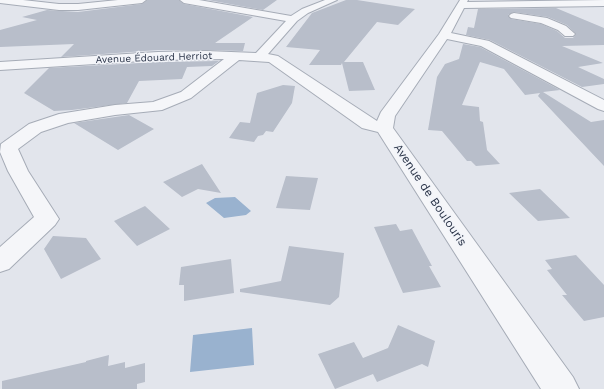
<!DOCTYPE html>
<html>
<head>
<meta charset="utf-8">
<style>
	body { margin:0 }
	canvas { display:block; background:#e2e5ec }
</style>
</head>
<body>
<canvas width="604" height="389"></canvas>
<script>
const c = document.querySelector('canvas').getContext('2d');
c.lineJoin = 'round';
function paint(path, color) {
  c.fillStyle = color;
  c.fill(path, 'evenodd');
}
function toPath(rows) {
  const path = new Path2D();
  for (const r of rows) {
    path.moveTo(r[0], r[1]);
    for (let i = 2; i < r.length; i += 2) path.lineTo(r[i], r[i + 1]);
  }
  return path;
}
function trace(path, color, width, dash) {
  c.strokeStyle = color;
  c.lineWidth = width;
  c.lineCap = dash ? 'butt' : 'round';
  c.setLineDash(dash || []);
  c.stroke(path);
}
function write(font, color, halo, rows, align = 'center') {
  c.font = font + ' "Work Sans",sans-serif';
  c.lineWidth = 3;
  c.setLineDash([]);
  c.textBaseline = 'middle';
  c.strokeStyle = halo;
  c.fillStyle = color;
  for (const [text, x, y, turn = 0] of rows) {
    c.save();
    c.translate(x, y);
    c.rotate((+turn || 0) * Math.PI / 180);
    c.textAlign = isNaN(turn) ? turn : align;
    if (halo) c.strokeText(text, 0, 0);
    c.fillText(text, 0, 0);
    c.restore();
  }
}
const water = toPath([
	[235,197,251,211,246,215,224,218,206,203,215,198],
	[252,328,254,365,190,372,193,335]
]);
const building = toPath([
	[147,0,179,0,184,4,253,17,215,43,245,43,243,51,206,50,158,50,61,57,74,44,0,47,0,30,37,20,22,17,47,10,78,12,142,4],
	[208,0,277,0,263,10],
	[346,0,357,0,415,9,398,25,377,22,344,62,363,62,375,90,349,91,342,63,341,65,309,65,320,50,286,47,312,13],
	[556,8,604,28,604,45,562,46,603,63,578,67,604,79,604,84,582,87,490,40,466,35,468,27,474,28,478,9],
	[514,12,548,17,567,25,576,34,573,38,565,38,557,31,541,24,511,19,508,15],
	[463,44,480,47,560,90,543,92,591,122,604,120,604,166,538,96,540,93,525,95,504,69,480,62,462,105,479,107,480,121,483,122,487,150,500,164,476,166,471,161,467,161,442,131,428,130,437,77,445,64,459,59],
	[219,61,212,66,187,67,182,79,139,81,127,103,72,110,54,111,24,93,49,68,158,62],
	[283,85,295,86,292,103,273,132,266,131,263,135,258,136,254,142,229,138,240,122,250,123,257,93],
	[129,115,154,129,118,150,74,123],
	[202,164,221,193,198,189,182,197,163,182],
	[286,176,318,178,310,210,276,208],
	[540,189,570,218,538,221,509,193],
	[145,206,170,229,137,246,114,221],
	[396,224,400,231,412,229,432,266,429,266,441,287,403,293,374,227],
	[53,236,86,238,101,259,61,279,44,249],
	[289,246,344,253,339,297,330,305,240,292,240,289,281,281],
	[576,255,604,285,604,317,584,321,562,295,567,295,547,270,552,269,545,260],
	[231,259,234,293,184,301,184,285,179,285,181,267],
	[398,325,435,341,428,367,422,364,377,382,373,374,335,389,318,354,354,342,363,358,388,348],
	[109,355,108,366,125,362,125,368,145,363,145,382,137,384,137,389,2,389,2,381,86,362,86,361]
]);
const minor = toPath([
	[0,0,23,0,59,4,78,4,118,0,146,0,142,3,78,10,59,10,0,3,0,0],
	[180,0,199,0,291,16,302,9,325,0,337,0,308,13,297,21,268,54,278,56,377,121,381,112,439,34,460,0,468,0,467,2,604,0,604,6,464,8,451,33,489,41,604,100,604,111,598,109,481,46,447,39,395,116,393,128,573,377,579,389,541,389,378,132,362,128,269,62,239,60,191,98,162,110,115,115,68,123,41,132,18,149,28,171,59,219,55,225,9,269,0,272,0,247,34,217,8,171,0,152,1,144,29,124,59,114,115,105,153,102,181,92,224,59,158,60,0,70,0,62,158,52,206,51,256,53,286,21,184,3,180,0],
	[514,13,547,18,566,26,575,34,573,36,565,36,558,30,541,23,511,18,509,16,511,14,514,13]
]);
const farStreetnames = [
	["Avenue Édouard Herriot",154,58,-2]
];
const streetNames = [
	["Avenue de Boulouris",430,195,56]
];
paint(water, '#99b2cf');
paint(building, '#b8beca');
trace(minor, '#a6acb7', 2);
paint(minor, '#f5f6f9');
write('10px', '#283246', '#f2f4f9', farStreetnames);
write('12px', '#283246', '#f2f4f9', streetNames);
</script>
</body>
</html>
